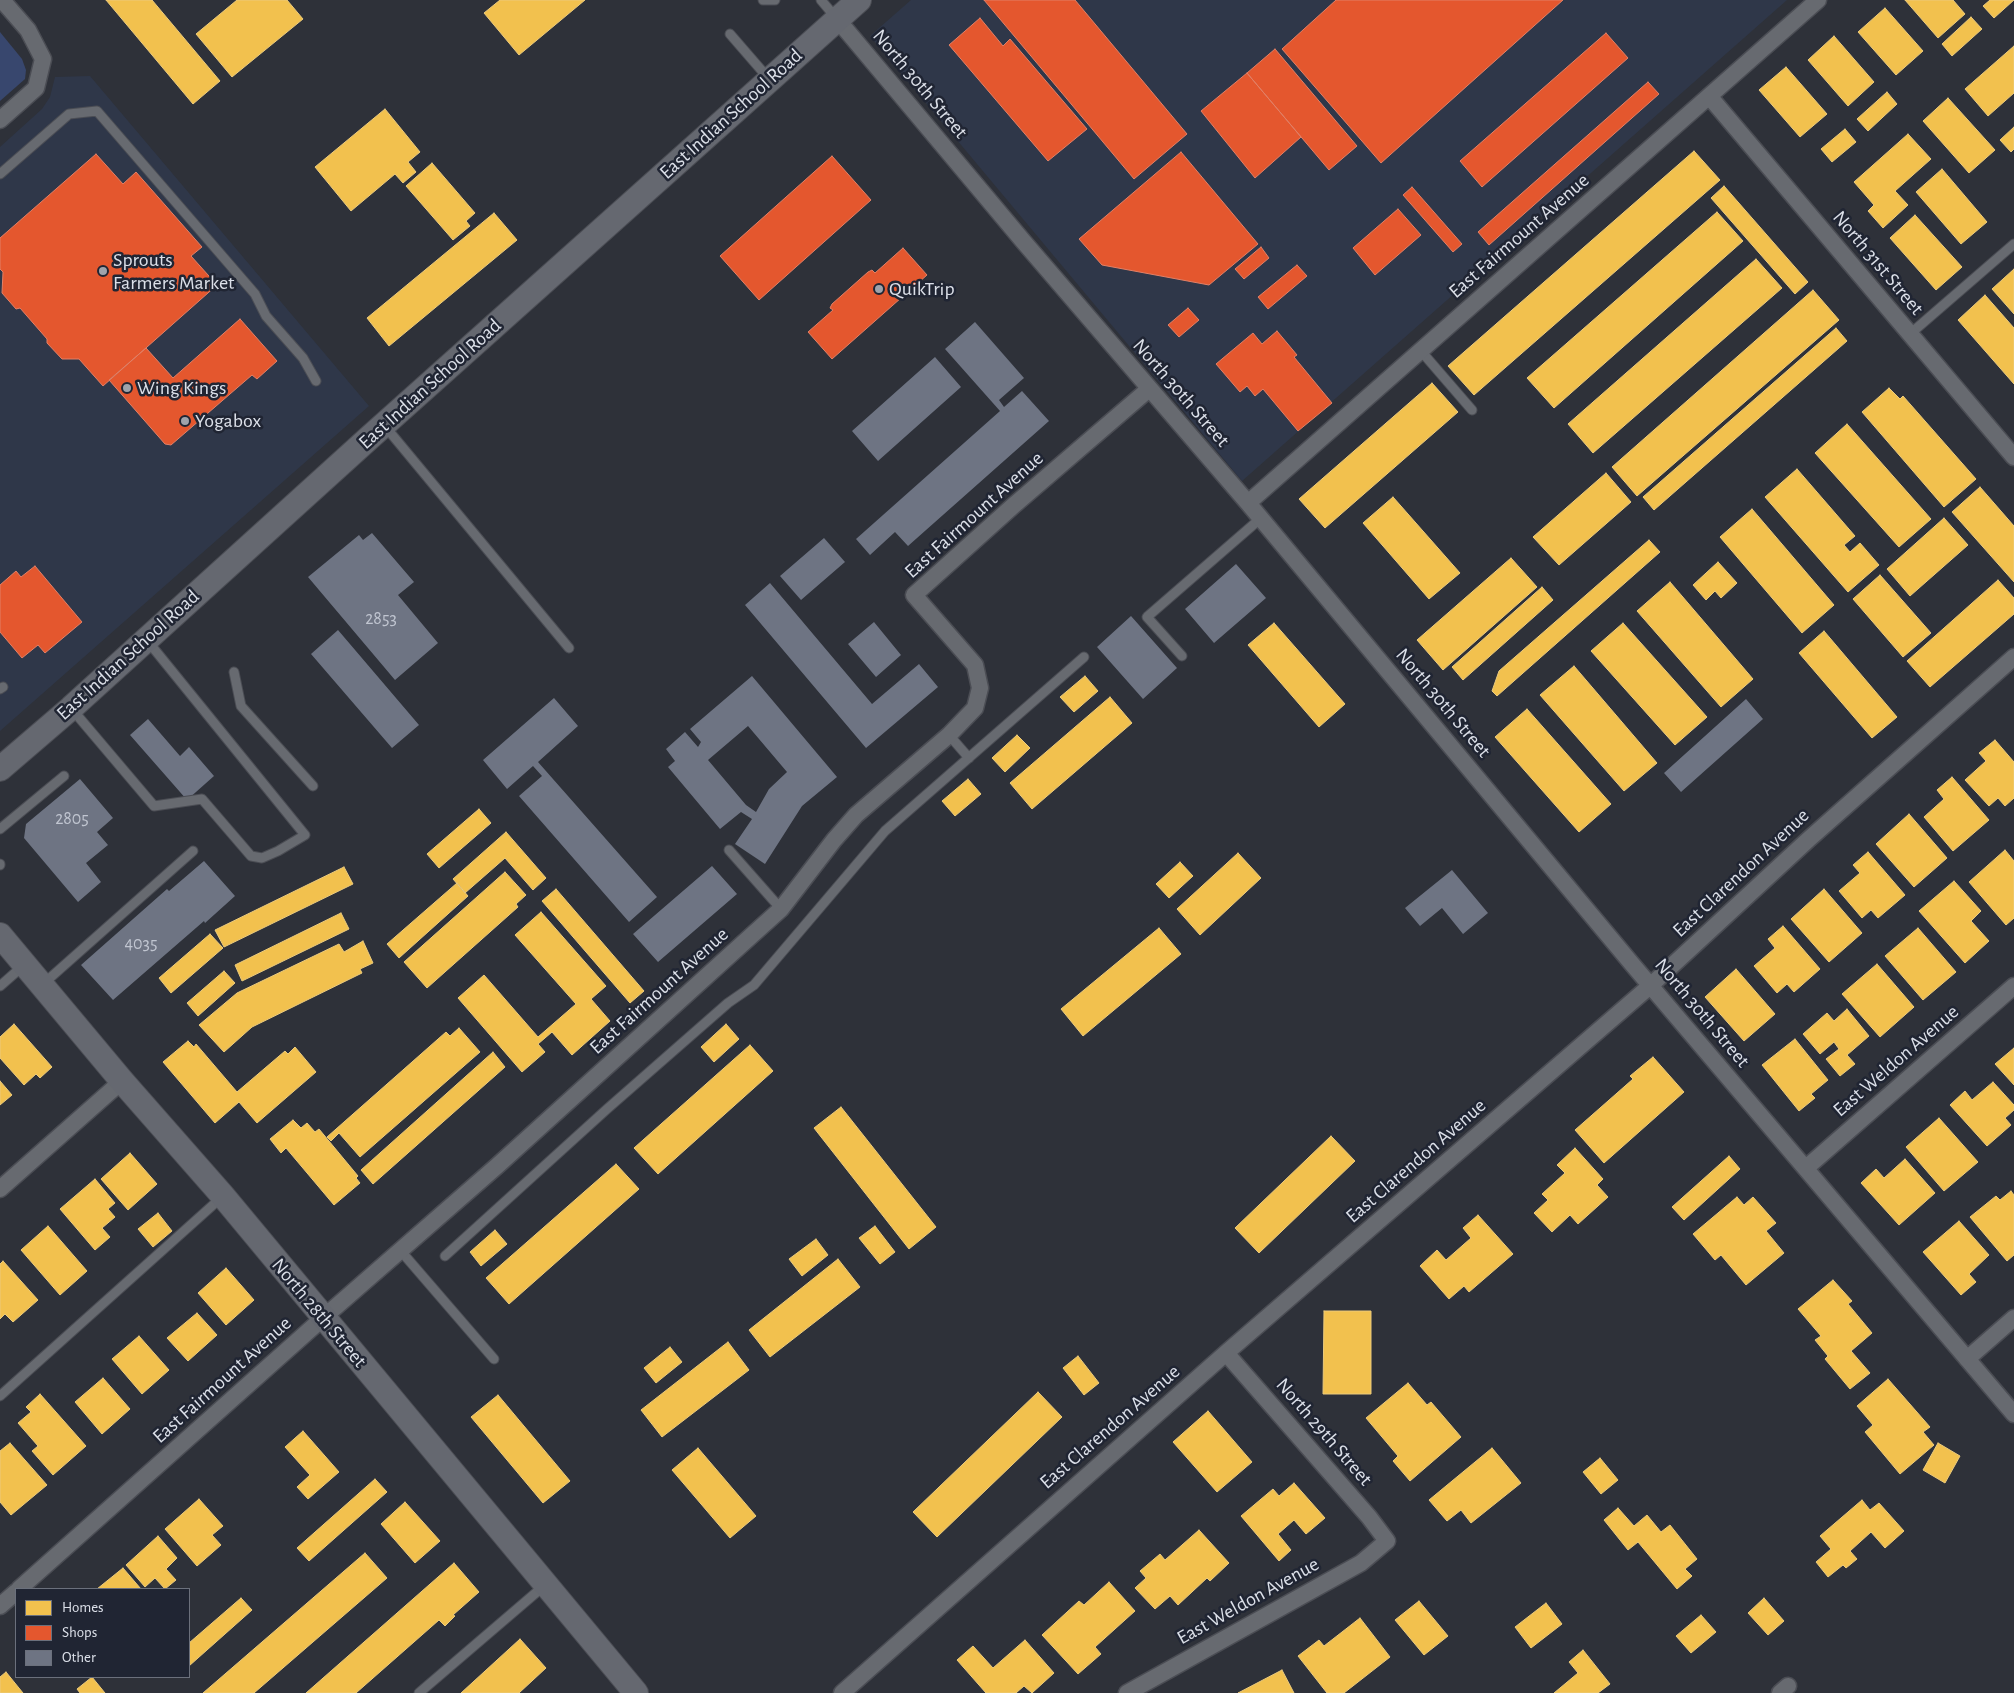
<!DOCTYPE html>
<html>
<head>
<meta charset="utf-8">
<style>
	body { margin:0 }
	#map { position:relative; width:2014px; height:1693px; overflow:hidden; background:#2e3139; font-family:"Alegreya Sans",sans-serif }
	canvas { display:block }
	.legend { position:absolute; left:15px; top:1588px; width:175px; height:90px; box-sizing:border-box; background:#202533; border:1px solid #6b707c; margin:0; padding:6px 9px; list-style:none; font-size:15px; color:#dce0e9 }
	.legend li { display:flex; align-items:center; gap:10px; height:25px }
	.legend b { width:25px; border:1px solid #6b707c }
</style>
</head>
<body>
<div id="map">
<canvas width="2014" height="1693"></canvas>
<ul class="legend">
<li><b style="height:14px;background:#f2c14e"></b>Homes</li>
<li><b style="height:14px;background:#e4572e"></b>Shops</li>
<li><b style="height:14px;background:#6e7483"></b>Other</li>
</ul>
</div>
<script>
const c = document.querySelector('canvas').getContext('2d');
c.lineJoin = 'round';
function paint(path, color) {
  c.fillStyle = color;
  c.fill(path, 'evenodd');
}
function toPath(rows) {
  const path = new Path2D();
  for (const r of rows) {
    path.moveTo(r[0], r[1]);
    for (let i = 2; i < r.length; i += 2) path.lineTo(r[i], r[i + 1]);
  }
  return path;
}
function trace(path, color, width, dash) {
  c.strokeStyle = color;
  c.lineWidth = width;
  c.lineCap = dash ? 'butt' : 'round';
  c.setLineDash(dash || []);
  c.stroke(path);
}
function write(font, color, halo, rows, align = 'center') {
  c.font = font + ' "Alegreya Sans",sans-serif';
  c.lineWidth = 5;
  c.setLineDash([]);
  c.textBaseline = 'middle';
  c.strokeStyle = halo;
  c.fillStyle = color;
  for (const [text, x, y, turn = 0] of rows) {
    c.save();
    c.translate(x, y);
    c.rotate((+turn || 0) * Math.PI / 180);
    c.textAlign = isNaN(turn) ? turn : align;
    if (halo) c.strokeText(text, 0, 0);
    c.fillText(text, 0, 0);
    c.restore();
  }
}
const built = toPath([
	[911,0,1787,0,1242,481,870,36],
	[90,76,369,406,0,731,0,147,42,109,50,97,55,77]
]);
const green = toPath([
	[0,32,22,59,26,70,25,79,0,101]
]);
const homes = toPath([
	[106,0,152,0,220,81,193,104,106,0],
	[237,0,287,0,303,19,232,77,196,34,237,0],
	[500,0,585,0,519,55,484,13,500,0],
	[1905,0,1953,0,1965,14,1938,38,1905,0],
	[1990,0,2014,0,1994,18,1983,6,1990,0],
	[1885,8,1923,51,1896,75,1858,32,1885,8],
	[1971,17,1982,29,1952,56,1942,44,1971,17],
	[1834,36,1874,82,1848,106,1808,60,1834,36],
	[2014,46,2014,93,1988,116,1965,89,2014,46],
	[1786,67,1827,114,1800,137,1759,90,1786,67],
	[1887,92,1897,104,1868,131,1857,119,1887,92],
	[1948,98,1995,150,1969,173,1923,121,1948,98],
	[385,109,420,152,408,162,416,172,403,183,395,174,351,211,315,167,385,109],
	[2014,127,2014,149,2011,152,2000,140,2014,127],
	[1845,129,1856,142,1832,162,1821,149,1845,129],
	[1908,134,1931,159,1895,191,1908,205,1883,228,1868,211,1874,205,1854,182,1908,134],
	[1694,151,1720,180,1474,395,1448,366,1694,151],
	[432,163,475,213,466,221,470,226,453,240,406,186,432,163],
	[1942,169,1987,222,1961,244,1916,192,1942,169],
	[1724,186,1808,282,1795,294,1711,198,1724,186],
	[1717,212,1743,241,1554,408,1527,378,1717,212],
	[494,213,517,240,389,346,367,318,494,213],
	[1915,215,1962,267,1936,290,1890,238,1915,215],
	[1756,259,1782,288,1593,453,1568,424,1756,259],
	[2014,269,2014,314,1992,289,2014,269],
	[1813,290,1839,320,1637,496,1612,467,1813,290],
	[1985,295,2014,328,2014,384,1958,320,1985,295],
	[1836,328,1847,341,1654,510,1643,497,1836,328],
	[1432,383,1458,412,1325,528,1299,499,1432,383],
	[1889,388,1900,399,1903,396,1976,479,1944,507,1862,412,1889,388],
	[1847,424,1931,519,1899,547,1815,453,1847,424],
	[1797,469,1855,536,1844,545,1850,552,1860,543,1879,565,1848,592,1765,497,1797,469],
	[1606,473,1631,502,1559,565,1533,537,1606,473],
	[1980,487,2014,526,2014,582,1952,512,1980,487],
	[1393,497,1460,573,1429,599,1363,523,1393,497],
	[1752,509,1834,605,1802,633,1720,537,1752,509],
	[1944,518,1968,545,1910,596,1887,569,1944,518],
	[1649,540,1660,552,1497,696,1492,691,1499,671,1649,540],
	[1511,558,1537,587,1443,670,1417,640,1511,558],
	[1718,562,1737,583,1721,598,1715,591,1706,600,1693,585,1718,562],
	[1880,575,1931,633,1903,657,1853,599,1880,575],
	[1998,580,2014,598,2014,614,1930,687,1907,661,1998,580],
	[1670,582,1753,679,1721,707,1637,611,1670,582],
	[1542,587,1553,600,1463,680,1452,667,1542,587],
	[1274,623,1345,704,1319,727,1248,645,1274,623],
	[1623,623,1707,717,1675,745,1591,651,1623,623],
	[1824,631,1897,717,1872,738,1799,653,1824,631],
	[1574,666,1657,763,1624,791,1540,695,1574,666],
	[1085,676,1098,691,1074,712,1060,697,1085,676],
	[1110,697,1132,723,1032,809,1010,783,1110,697],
	[1527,709,1611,804,1579,832,1495,737,1527,709],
	[1017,735,1030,748,1005,772,992,758,1017,735],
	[1995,740,2014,762,2014,798,2005,806,1998,798,1989,806,1965,780,1986,761,1979,753,1995,740],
	[1952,777,1989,820,1953,851,1924,817,1944,799,1937,790,1952,777],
	[968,779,981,794,955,816,942,801,968,779],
	[479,809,491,823,439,868,427,854,479,809],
	[1909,814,1947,858,1914,887,1876,844,1909,814],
	[506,832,546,878,533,890,505,858,465,893,453,879,506,832],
	[2005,850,2014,861,2014,918,2006,925,1969,882,2005,850],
	[1868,852,1905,895,1878,918,1871,910,1862,918,1839,891,1860,873,1853,865,1868,852],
	[1238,853,1261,878,1200,935,1177,909,1238,853],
	[1180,862,1193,876,1169,898,1156,884,1180,862],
	[344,867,353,884,224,947,215,930,344,867],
	[505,872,526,895,516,904,518,907,427,988,404,962,505,872],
	[1954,881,1981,911,1971,921,1989,941,1965,963,1919,911,1954,881],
	[457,883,468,896,399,958,387,944,457,883],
	[556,889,644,991,630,1003,542,901,556,889],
	[1824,889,1862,933,1829,962,1791,919,1824,889],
	[541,912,606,986,591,999,610,1021,572,1055,552,1032,538,1044,545,1052,522,1072,458,998,484,975,538,1037,576,1004,515,935,541,912],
	[341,913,349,929,242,981,235,965,341,913],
	[1783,926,1820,969,1794,992,1787,984,1777,993,1754,966,1775,948,1768,939,1783,926],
	[1159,928,1181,954,1083,1036,1061,1009,1159,928],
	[1918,928,1956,972,1923,1000,1885,956,1918,928],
	[210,934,223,948,171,993,159,978,210,934],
	[363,941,373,963,360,969,362,973,252,1027,224,1052,199,1025,237,993,339,944,344,952,363,941],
	[1877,964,1914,1007,1880,1037,1842,994,1877,964],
	[1736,969,1775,1014,1744,1041,1705,997,1736,969],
	[224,971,235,983,198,1016,187,1003,224,971],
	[1847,1009,1869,1036,1847,1055,1855,1064,1840,1076,1826,1059,1839,1049,1834,1042,1820,1054,1803,1034,1827,1013,1834,1021,1847,1009],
	[14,1024,52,1067,40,1078,36,1074,24,1085,0,1058,0,1037,14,1024],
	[726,1024,739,1039,714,1062,701,1047,726,1024],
	[459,1028,480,1052,360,1157,339,1133,331,1141,327,1137,446,1032,450,1036,459,1028],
	[1795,1039,1828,1080,1811,1094,1815,1098,1799,1111,1762,1065,1795,1039],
	[188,1041,194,1047,196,1044,237,1092,285,1051,288,1054,295,1047,316,1072,257,1123,239,1102,215,1123,163,1062,188,1041],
	[750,1045,773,1071,658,1174,634,1148,750,1045],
	[2014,1048,2014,1085,1995,1064,2014,1048],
	[493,1052,505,1067,373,1184,361,1170,493,1052],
	[1653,1057,1684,1092,1604,1163,1575,1130,1633,1079,1630,1076,1653,1057],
	[0,1081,12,1095,0,1105,0,1081],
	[1993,1082,2014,1105,2014,1110,2005,1118,2011,1125,1987,1146,1950,1105,1965,1091,1972,1100,1993,1082],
	[841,1107,936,1227,909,1249,814,1128,841,1107],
	[1939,1118,1978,1162,1944,1191,1906,1147,1939,1118],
	[293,1120,301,1128,307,1123,315,1132,319,1129,358,1176,356,1178,360,1183,334,1205,286,1148,281,1153,270,1139,293,1120],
	[1331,1136,1355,1161,1259,1253,1235,1228,1331,1136],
	[1575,1148,1603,1179,1597,1185,1608,1197,1578,1224,1570,1215,1552,1232,1534,1213,1548,1200,1542,1194,1565,1173,1557,1165,1575,1148],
	[130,1153,157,1184,128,1210,101,1179,130,1153],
	[1729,1156,1740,1169,1684,1220,1672,1207,1729,1156],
	[1905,1159,1935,1193,1899,1225,1861,1183,1876,1169,1884,1178,1905,1159],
	[616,1164,639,1189,509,1304,486,1278,616,1164],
	[95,1179,115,1203,108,1209,115,1217,102,1228,110,1237,95,1250,60,1209,95,1179],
	[2011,1191,2014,1195,2014,1255,2007,1261,1970,1217,1996,1196,2000,1200,2011,1191],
	[1737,1197,1744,1205,1753,1197,1776,1223,1766,1231,1784,1253,1746,1285,1721,1255,1715,1260,1693,1234,1737,1197],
	[158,1213,172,1231,153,1247,138,1229,158,1213],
	[1478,1215,1513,1254,1469,1292,1464,1286,1449,1299,1420,1266,1437,1250,1446,1260,1471,1238,1463,1228,1478,1215],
	[1959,1221,1989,1255,1969,1274,1976,1282,1961,1295,1923,1252,1959,1221],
	[48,1226,87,1271,60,1295,21,1250,48,1226],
	[875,1226,895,1252,880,1264,859,1238,875,1226],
	[495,1230,507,1244,481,1266,470,1252,495,1230],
	[816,1239,828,1255,802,1276,789,1259,816,1239],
	[838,1259,860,1287,770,1357,749,1330,838,1259],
	[3,1261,38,1300,13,1322,5,1314,0,1319,0,1264,3,1261],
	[226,1268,254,1300,226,1325,198,1293,226,1268],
	[1833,1280,1852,1301,1848,1304,1872,1333,1851,1351,1870,1373,1850,1389,1825,1359,1828,1356,1815,1340,1821,1336,1798,1309,1833,1280],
	[1324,1311,1371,1311,1371,1394,1323,1394,1324,1311],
	[197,1313,217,1335,188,1361,167,1338,197,1313],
	[139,1336,169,1370,142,1394,112,1359,139,1336],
	[728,1342,749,1370,662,1437,641,1410,728,1342],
	[670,1347,682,1362,656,1383,644,1368,670,1347],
	[1078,1356,1099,1383,1084,1395,1063,1368,1078,1356],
	[103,1378,130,1409,102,1434,75,1402,103,1378],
	[1888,1379,1930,1427,1923,1432,1934,1445,1900,1474,1865,1432,1873,1425,1857,1406,1888,1379],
	[1408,1383,1427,1405,1431,1402,1461,1437,1410,1481,1393,1461,1398,1456,1366,1418,1408,1383],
	[1038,1392,1062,1417,937,1537,913,1512,1038,1392],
	[40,1394,86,1446,53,1475,32,1451,38,1446,18,1423,31,1412,26,1407,40,1394],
	[498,1395,570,1481,543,1503,471,1417,498,1395],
	[1208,1411,1252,1462,1217,1492,1173,1442,1208,1411],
	[303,1431,339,1472,308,1499,297,1487,310,1475,285,1447,303,1431],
	[10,1443,47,1485,11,1515,0,1502,0,1451,10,1443],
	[1938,1443,1960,1456,1945,1483,1923,1470,1938,1443],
	[698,1448,756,1516,730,1538,672,1470,698,1448],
	[1492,1448,1521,1483,1471,1523,1461,1510,1447,1521,1429,1500,1492,1448],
	[1600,1458,1618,1480,1601,1494,1583,1472,1600,1458],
	[375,1479,387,1492,309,1561,297,1548,375,1479],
	[1294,1483,1325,1518,1306,1534,1294,1520,1278,1534,1291,1550,1279,1561,1241,1516,1273,1489,1279,1496,1294,1483],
	[199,1499,223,1526,212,1535,221,1545,197,1566,165,1529,199,1499],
	[1862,1500,1870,1510,1879,1503,1904,1531,1885,1548,1871,1532,1850,1551,1857,1559,1846,1568,1843,1565,1828,1577,1816,1562,1831,1549,1820,1536,1862,1500],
	[405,1502,440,1541,415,1563,381,1524,405,1502],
	[1618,1508,1634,1526,1647,1515,1661,1532,1670,1525,1697,1559,1685,1569,1692,1576,1677,1589,1638,1542,1628,1550,1604,1520,1618,1508],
	[1199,1530,1229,1563,1210,1581,1207,1578,1178,1605,1170,1596,1155,1609,1135,1588,1146,1578,1140,1571,1160,1554,1165,1560,1199,1530],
	[158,1536,177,1558,166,1569,176,1580,165,1589,155,1578,145,1587,126,1565,158,1536],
	[365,1553,387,1578,254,1693,203,1693,365,1553],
	[454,1563,479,1592,453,1615,455,1616,445,1626,439,1620,356,1693,306,1693,454,1563],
	[123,1568,141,1589,97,1589,123,1568],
	[1109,1582,1135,1611,1095,1647,1101,1654,1078,1674,1042,1635,1079,1601,1084,1605,1109,1582],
	[241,1598,252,1610,189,1666,189,1643,241,1598],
	[1764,1598,1784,1621,1768,1635,1748,1613,1764,1598],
	[1419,1601,1448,1636,1424,1655,1395,1620,1419,1601],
	[1546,1603,1562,1624,1531,1648,1515,1627,1546,1603],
	[1701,1615,1716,1632,1691,1653,1676,1636,1701,1615],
	[1360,1618,1390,1657,1344,1693,1327,1693,1298,1656,1319,1640,1324,1646,1360,1618],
	[520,1639,546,1668,519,1693,461,1693,520,1639],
	[1025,1640,1054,1673,1032,1693,1024,1686,1016,1693,986,1693,957,1660,973,1646,993,1668,1025,1640],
	[1583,1650,1610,1684,1598,1693,1554,1693,1578,1673,1569,1662,1583,1650],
	[1282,1670,1294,1693,1238,1693,1282,1670],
	[6,1672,23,1693,0,1693,0,1677,6,1672],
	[92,1677,105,1693,80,1693,77,1689,92,1677]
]);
const shops = toPath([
	[984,0,1075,0,1187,134,1134,179,984,0],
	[1336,0,1563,0,1381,163,1282,49,1336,0],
	[980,18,1003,46,1010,39,1087,129,1048,161,949,45,980,18],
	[1606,33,1628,58,1482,187,1460,161,1606,33],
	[1275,49,1357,146,1329,170,1247,73,1275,49],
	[1247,73,1301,137,1255,178,1201,111,1247,73],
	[1648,82,1659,94,1489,245,1478,232,1648,82],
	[1181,152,1258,244,1209,285,1102,265,1079,239,1181,152],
	[96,154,123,184,136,172,202,247,191,256,217,285,103,386,79,359,62,359,47,343,47,339,20,308,16,309,2,293,3,272,0,269,0,238,96,154],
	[832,156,871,200,759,300,720,256,832,156],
	[1412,187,1462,244,1453,252,1403,195,1412,187],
	[1398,209,1421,235,1375,275,1353,248,1398,209],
	[1261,247,1269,258,1244,279,1235,269,1261,247],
	[903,248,927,275,832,359,808,332,833,310,830,308,832,304,868,272,872,270,875,273,903,248],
	[1297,265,1307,276,1268,309,1258,297,1297,265],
	[1188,308,1199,320,1179,337,1168,325,1188,308],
	[240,319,277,361,257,379,252,375,171,445,165,444,109,380,146,348,173,378,240,319],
	[1277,331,1297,355,1294,357,1332,403,1298,431,1263,389,1255,396,1247,386,1240,392,1216,364,1253,333,1262,344,1277,331],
	[35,566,82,622,45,653,38,645,22,658,0,632,0,585,16,571,21,577,35,566]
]);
const building = toPath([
	[975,322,1024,378,999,400,1004,407,1022,391,1049,421,908,546,895,532,870,555,856,539,1000,411,945,349],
	[935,357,961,387,878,461,852,431],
	[372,533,414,582,398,595,438,643,395,680,308,577,359,535,363,540],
	[824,538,845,562,801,600,780,576],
	[1236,564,1266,598,1214,643,1185,609],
	[770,583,872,704,919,664,938,687,866,748,745,605],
	[1131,616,1177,668,1143,699,1097,647],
	[874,622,901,655,876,677,848,644],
	[338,630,419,725,392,748,311,654],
	[752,676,837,777,802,806,765,864,735,844,752,819,741,812,720,829,668,767,675,761,666,749,685,732,698,747,701,742,690,729],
	[748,726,787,772,769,789,756,812,746,805,708,760],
	[554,698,578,726,538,762,657,897,629,922,519,796,542,776,533,766,507,789,483,760],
	[1746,699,1763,719,1681,792,1664,773],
	[148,719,180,756,189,747,214,776,187,800,130,735],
	[80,779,113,818,97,832,108,845,86,863,101,882,78,902,24,838,26,824],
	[204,861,235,896,205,923,204,921,113,1000,81,965,167,889,169,891],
	[712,866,737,894,658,962,633,934],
	[1452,870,1488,913,1463,934,1442,908,1420,926,1405,908]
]);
const lane = toPath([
	[763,0,775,0],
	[821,0,837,19],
	[730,34,769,79],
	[0,174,69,114,97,111,255,294,266,316,303,358,316,381],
	[1910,334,2014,244],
	[1421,351,1472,410],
	[384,425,569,648],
	[1182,656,1147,617,1261,518],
	[234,672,241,706,313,786],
	[0,689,3,687],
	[71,708,154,806,202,799,251,856,262,858,278,851,305,835,146,639],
	[949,735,969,758],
	[0,829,64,776],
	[729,850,781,909],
	[0,865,0,864],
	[42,985,193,851],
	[0,986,24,965],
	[400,1250,494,1359],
	[445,1256,607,1109,728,1003,754,985,885,831,1084,657],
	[0,1396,223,1196],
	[419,1693,545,1585]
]);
const street = toPath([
	[837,19,1023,241,1248,503,1632,964,2014,1414],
	[1709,96,2014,457],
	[0,120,36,88,43,59,28,30,2,0],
	[1248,503,1818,0],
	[1806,1168,2014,986],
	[0,1189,122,1081],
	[1967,1359,2014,1318],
	[19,1589,323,1318,497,1166,751,936,781,909,834,840,856,815,949,735,975,708,980,688,975,665,914,595,1013,506,1149,389],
	[0,1606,16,1592],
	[842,1693,1226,1353,1650,986,1809,839,2014,657],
	[1127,1693,1361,1563,1387,1541,1369,1517,1226,1353],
	[1780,1693,1788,1686]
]);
const secondary = toPath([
	[0,769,71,708,369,438,859,0],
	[0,935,122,1081,223,1196,636,1693]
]);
const markers = [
	[103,271,5,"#9fa3ab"],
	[879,289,5,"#9fa3ab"],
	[127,388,5,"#9fa3ab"],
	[185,421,5,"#9fa3ab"]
];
const numberNames = [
	["2853",381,619],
	["2805",72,819],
	["4035",141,944]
];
const streetNames = [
	["North 30th Street",920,84,50],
	["East Indian School Road",731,114,-42],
	["East Fairmount Avenue",1519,236,-41],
	["North 31st Street",1878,263,50],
	["East Indian School Road",430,384,-42],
	["North 30th Street",1181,393,49],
	["East Fairmount Avenue",974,515,-42],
	["East Indian School Road",128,655,-42],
	["North 30th Street",1443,703,50],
	["East Clarendon Avenue",1741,873,-43],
	["East Fairmount Avenue",659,991,-42],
	["North 30th Street",1702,1013,50],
	["East Weldon Avenue",1896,1061,-41],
	["East Clarendon Avenue",1416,1161,-41],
	["North 28th Street",319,1313,50],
	["East Fairmount Avenue",222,1380,-42],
	["East Clarendon Avenue",1110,1427,-41],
	["North 29th Street",1324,1432,49],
	["East Weldon Avenue",1248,1601,-29]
];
const poiNames = [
	["Sprouts",113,260],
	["Farmers Market",113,283],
	["QuikTrip",889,289],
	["Wing Kings",137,388],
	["Yogabox",195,421]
];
paint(built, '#2f3749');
paint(green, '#38476e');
paint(homes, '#f2c14e');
trace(homes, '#ebca7c', 1);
paint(shops, '#e4572e');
trace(shops, '#e28066', 1);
paint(building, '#6e7483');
trace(lane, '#4b4d54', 11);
trace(street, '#4b4d54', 19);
trace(secondary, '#4b4d54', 26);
trace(lane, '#676a70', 9);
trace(street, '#676a70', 16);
trace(secondary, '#656870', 24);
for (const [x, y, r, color] of markers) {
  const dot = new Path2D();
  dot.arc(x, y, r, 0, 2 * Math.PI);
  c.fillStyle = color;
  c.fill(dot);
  trace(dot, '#202533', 2);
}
write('18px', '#c0c5d0', null, numberNames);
write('20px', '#dce0e9', '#202533', streetNames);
write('20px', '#dce0e9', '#202533', poiNames, 'left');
</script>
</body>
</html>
